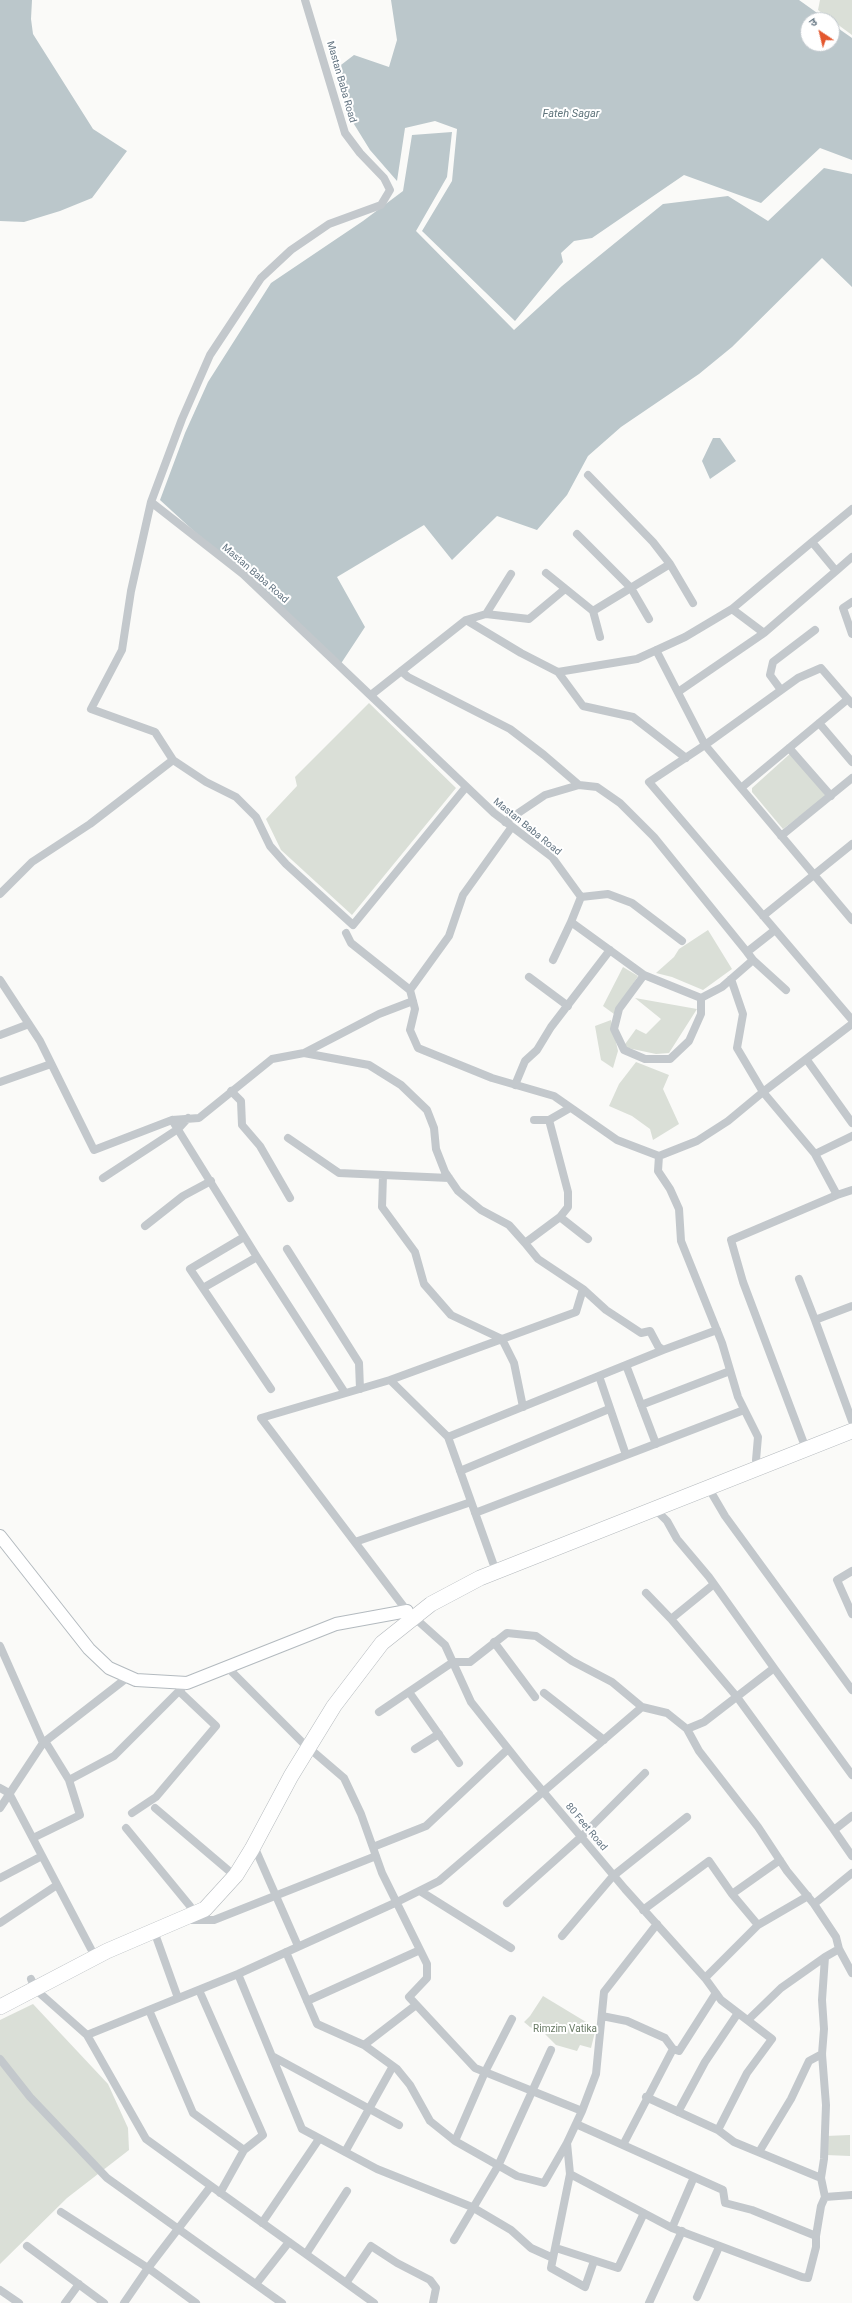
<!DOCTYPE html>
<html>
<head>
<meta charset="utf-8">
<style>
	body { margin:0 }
	#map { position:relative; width:852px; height:2303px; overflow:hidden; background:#fafaf8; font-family:Roboto,"Noto Sans Devanagari",sans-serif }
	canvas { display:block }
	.north { position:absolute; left:800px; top:12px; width:40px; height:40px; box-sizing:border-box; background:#fff; border:1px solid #c1c8cd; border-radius:50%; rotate:325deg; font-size:11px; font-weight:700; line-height:16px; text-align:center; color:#657683 }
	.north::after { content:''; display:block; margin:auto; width:14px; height:18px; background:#e4572e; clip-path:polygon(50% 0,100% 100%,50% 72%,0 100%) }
</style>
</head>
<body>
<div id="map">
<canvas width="852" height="2303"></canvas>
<div class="north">उ</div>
</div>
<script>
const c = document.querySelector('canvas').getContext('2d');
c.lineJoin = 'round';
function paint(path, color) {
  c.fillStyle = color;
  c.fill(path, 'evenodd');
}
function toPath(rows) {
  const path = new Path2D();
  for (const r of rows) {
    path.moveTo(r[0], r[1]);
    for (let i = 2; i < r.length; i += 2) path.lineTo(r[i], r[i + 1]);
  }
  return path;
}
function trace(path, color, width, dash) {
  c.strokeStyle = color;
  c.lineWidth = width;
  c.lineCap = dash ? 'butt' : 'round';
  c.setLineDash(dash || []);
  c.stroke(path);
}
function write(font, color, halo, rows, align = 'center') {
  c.font = font + ' Roboto,sans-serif';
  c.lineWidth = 4;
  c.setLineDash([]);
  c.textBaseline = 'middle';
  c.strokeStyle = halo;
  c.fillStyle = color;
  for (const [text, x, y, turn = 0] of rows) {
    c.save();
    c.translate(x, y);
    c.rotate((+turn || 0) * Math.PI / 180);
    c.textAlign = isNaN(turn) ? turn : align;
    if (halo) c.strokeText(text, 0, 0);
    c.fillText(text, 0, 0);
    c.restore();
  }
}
const green = toPath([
	[820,0,852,0,852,35,818,10],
	[369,703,456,788,352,915,281,850,266,819,297,786,295,777],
	[792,752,826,796,783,829,752,792,752,788],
	[708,930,732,969,703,990,672,977,656,973,674,957,679,949],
	[623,967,638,976,614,1014,603,1006],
	[635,998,697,1009,669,1053,656,1054,623,1047,636,1029,646,1034,661,1019],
	[611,1020,618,1051,613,1068,601,1060,595,1026],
	[636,1062,669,1075,663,1089,679,1124,653,1140,650,1129,632,1116,609,1106,619,1084],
	[543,1996,596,2028,591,2048,580,2045,577,2051,556,2045,545,2034,530,2027,524,2022,530,2016],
	[33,2004,108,2084,128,2128,129,2150,67,2198,0,2264,0,2020],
	[850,2135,850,2156,826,2155,826,2136]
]);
const water = toPath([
	[0,0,32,0,31,19,33,34,93,129,127,151,92,198,60,211,24,222,0,221],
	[391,0,799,0,827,20,808,20,808,44,832,44,832,24,852,38,852,160,820,148,761,203,684,175,592,238,574,241,561,253,563,262,515,321,422,231,452,181,457,129,435,121,405,128,397,181,370,150,349,116,337,68,354,55,389,67,397,40],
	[452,132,447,177,416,231,514,330,562,286,663,204,728,196,768,221,824,168,852,174,852,287,822,258,732,347,699,374,621,427,588,456,567,495,537,530,497,516,452,560,424,525,337,577,365,627,340,665,160,500,185,433,208,382,271,283,363,221,403,191,412,135],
	[713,438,720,438,736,461,710,479,702,461]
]);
const street = toPath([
	[305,0,345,133,360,153,384,178,390,190,381,205,329,224,291,250,261,278,210,355,182,419,151,502,243,574,494,813,552,857,581,897,571,922,644,975,701,998,722,987,753,960,747,952,775,930],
	[588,475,653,542,670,564,693,603],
	[151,502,131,591,122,650,91,709,155,732,173,760],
	[852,509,812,542,836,571,852,557],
	[577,534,631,588,649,619],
	[546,573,593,611,670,564],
	[852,602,843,608,852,634],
	[732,609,764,633,836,571],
	[593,611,600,637],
	[486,614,511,574],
	[466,620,486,614,529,619,565,589],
	[656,650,705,745,852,920],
	[401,671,408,677,510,729,544,755,579,785],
	[558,672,583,706,633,717,686,758],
	[781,690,770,675,773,662,815,630],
	[678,692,764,633],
	[371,695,466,620,521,653,558,672,637,659,685,637,732,609,812,542],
	[852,704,821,668,798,678,705,745,649,782,852,1020],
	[819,723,852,762],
	[789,748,831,796],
	[741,788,848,699],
	[505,822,545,795,579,785,597,787,620,803,654,837,747,952],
	[511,828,463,895,449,936,410,990,415,1009,410,1030,418,1048,492,1078,554,1096,617,1140,659,1156,697,1141,728,1121,763,1092,852,1024],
	[781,836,852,778],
	[0,894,32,862,90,824,173,760,206,782,236,797,256,817,270,846,286,864,353,925,466,787],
	[581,897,608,894,632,903,682,941],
	[763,916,852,844],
	[346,933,351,943,410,990],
	[553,960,571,922],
	[753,960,786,990],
	[644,975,619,1009,614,1029,624,1050,645,1059,670,1059,689,1041,701,1014,701,998],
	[529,977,568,1006],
	[731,979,743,1014,737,1048,763,1092,815,1154,852,1136],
	[0,980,40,1041,94,1150,172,1120,199,1118,272,1059,304,1053,369,1065,401,1085,427,1110,434,1128,436,1149,445,1172,458,1191,481,1210,509,1225,525,1243],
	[0,1035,29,1024],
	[304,1053,379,1014,413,1001],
	[807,1060,852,1123],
	[0,1082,51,1064],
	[515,1085,525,1061,537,1050,551,1027,610,950],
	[231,1091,241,1101,242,1125,260,1146,290,1198],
	[172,1120,257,1257,345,1393],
	[534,1120,549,1120,570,1108],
	[549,1120,568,1192,568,1207,560,1217,525,1243,538,1259,583,1289,606,1310,641,1333,650,1331,658,1346,663,1350,717,1330],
	[288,1138,339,1173,449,1178],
	[815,1154,837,1195,852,1190],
	[659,1156,658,1171,670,1189,679,1209,681,1241,722,1343,738,1397,758,1437,756,1460,759,1468],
	[383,1175,382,1207,415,1252,424,1284,451,1315,502,1339,514,1363,523,1407],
	[103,1178,178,1129,188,1118],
	[560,1217,588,1239],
	[145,1226,183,1196,211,1181],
	[244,1237,190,1269,271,1389],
	[287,1249,359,1363,360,1389],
	[799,1279,815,1320,852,1306],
	[203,1288,257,1257],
	[815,1320,852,1421],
	[626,1365,656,1444],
	[599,1376,626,1455],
	[390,1380,261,1418,407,1611,445,1645,471,1702,525,1770,625,1889,705,1978,721,2000,772,2039,747,2073,718,2130,734,2142,821,2178,824,2159,826,2105,822,2054,824,2029,822,2000,825,1957,781,1988,748,2020],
	[641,1405,730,1371],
	[448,1437,663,1350],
	[803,1441,743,1282,731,1240,837,1195],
	[460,1471,609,1409],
	[708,1487,725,1516,852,1690],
	[654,1508,667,1521,677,1539,709,1577,774,1668,704,1722,687,1729,699,1751,758,1827,787,1871,814,1904,836,1937,839,1949,825,1957],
	[475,1513,744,1410],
	[355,1542,471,1502],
	[493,1563,448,1437,390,1380,576,1312,583,1289],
	[852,1571,837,1580,852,1614],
	[714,1584,671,1619,737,1697,834,1830],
	[646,1593,671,1619],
	[494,1642,535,1697],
	[0,1646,43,1743],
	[227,1667,302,1742,344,1778,361,1814,382,1873,427,1964,427,1978,409,1997,475,2068,582,2111,596,2074,604,1992,657,1924],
	[774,1668,852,1775],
	[409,1692,459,1763],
	[544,1693,604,1740],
	[379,1712,453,1662,470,1662,507,1633,536,1636,572,1661,612,1682,642,1707,667,1713,687,1729],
	[45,1741,69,1780,114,1756,187,1683],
	[415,1749,439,1734],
	[0,1788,9,1793,91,1949],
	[0,1808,43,1743,128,1677],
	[155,1808,228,1870],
	[132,1813,156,1797,216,1726,179,1691],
	[852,1816,834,1830,852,1856],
	[126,1828,190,1906],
	[33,1838,80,1815,69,1780],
	[254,1846,298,1946],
	[373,1847,426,1826,508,1749],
	[0,1878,42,1856],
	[420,1891,511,1948],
	[732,1894,758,1925],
	[507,1903,581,1837,645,1773],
	[814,1904,852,1873],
	[643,1910,709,1861,732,1894,780,1860],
	[188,1920,214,1920,376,1856],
	[0,1923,57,1885],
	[154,1931,178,1998],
	[562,1936,613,1876,687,1817],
	[839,1949,852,1973],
	[286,1952,317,2024,364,2045,416,2005],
	[238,1974,302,2129,377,2169,472,2207,511,2230,531,2248,553,2258],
	[705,1978,758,1925,808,1896],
	[31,1979,35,1989,87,2035,238,1974,397,1902,439,1881,642,1707],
	[199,1990,263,2135,244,2150,220,2193],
	[716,1993,679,2051,673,2049,623,2145,723,2190,725,2203,752,2210,816,2236,821,2206,825,2197],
	[307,2001,420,1950],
	[149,2010,193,2113,244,2150],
	[602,2016,627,2021,665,2038,673,2049],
	[87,2035,146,2139,211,2186,148,2268,124,2303],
	[364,2045,397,2069,410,2085,430,2121,455,2141,517,2176,544,2183,567,2143],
	[272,2056,399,2125],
	[0,2059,30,2097,107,2178,282,2303],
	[646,2097,718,2130],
	[582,2111,567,2143,570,2174,551,2268,585,2287,594,2261],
	[678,2112,705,2062,738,2013],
	[576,2124,623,2145],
	[455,2141,485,2072,512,2019],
	[345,2152,393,2066],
	[759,2152,791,2099,809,2061,822,2054],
	[570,2174,672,2228,802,2277,808,2278,816,2247,816,2236],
	[821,2178,825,2197,852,2195],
	[211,2186,374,2303],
	[61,2212,148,2268,196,2303],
	[262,2223,319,2139],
	[672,2228,694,2177],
	[454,2240,498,2166,551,2050],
	[27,2246,104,2303],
	[556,2248,618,2268,644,2213],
	[306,2254,347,2191],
	[346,2283,371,2246,397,2263,430,2280,436,2288,433,2303],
	[256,2284,289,2242],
	[0,2290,19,2303],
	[697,2297,719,2247],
	[65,2303,79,2284],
	[649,2303,682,2231]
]);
const secondary = toPath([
	[0,1536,89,1649,109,1668,136,1680,187,1683,336,1624,407,1611]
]);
const highway = toPath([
	[0,2007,107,1951,205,1909,236,1875,252,1849,291,1776,334,1706,382,1643,431,1604,480,1578,852,1431]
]);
const streetNames = [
	["Mastan Baba Road",341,82,74],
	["Mastan Baba Road",255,574,41],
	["Mastan Baba Road",527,827,39],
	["80 Feet Road",586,1827,50]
];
const parkNames = [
	["Rimzim Vatika",565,2029]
];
const waterNames = [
	["Fateh Sagar",571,114]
];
paint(green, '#dadfd7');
paint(water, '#bbc7cb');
trace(secondary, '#b3babf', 14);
trace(highway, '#b4b9bd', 16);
trace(street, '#c3c8cc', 8);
trace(secondary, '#fff', 12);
trace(highway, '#fff', 15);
write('10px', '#657683', '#fff', streetNames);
write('10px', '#687a64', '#fff', parkNames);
write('italic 11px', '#60757c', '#fff', waterNames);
</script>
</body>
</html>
